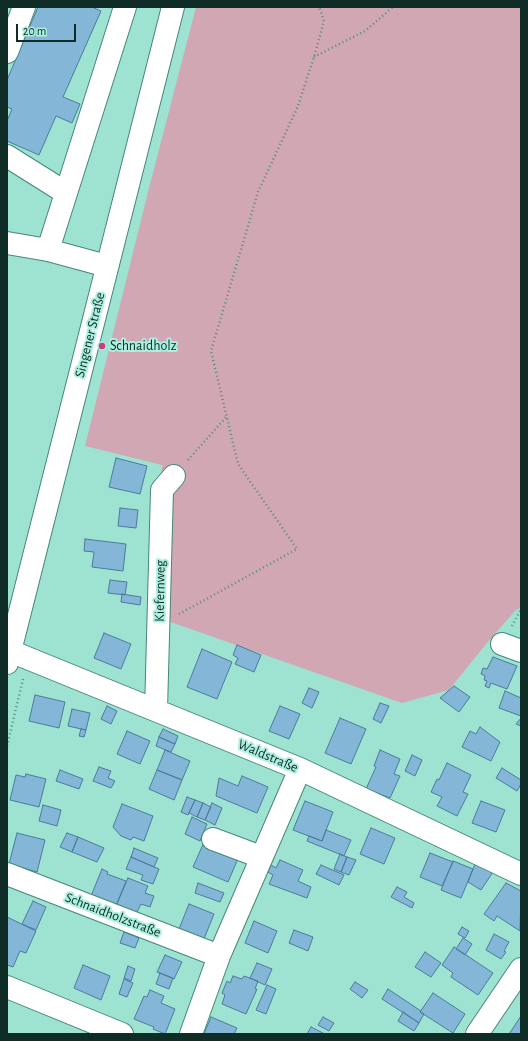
<!DOCTYPE html>
<html>
<head>
<meta charset="utf-8">
<style>
	body { margin:0 }
	#map { position:relative; width:528px; height:1041px; overflow:hidden; background:#9ee2d2; font-family:"Alegreya Sans",sans-serif }
	canvas { display:block }
	.frame { position:absolute; inset:0; border:8px solid #102c26; pointer-events:none }
	.scale { position:absolute; left:16px; top:24px; width:60px; height:18px; box-sizing:border-box; border:2px solid #102c26; border-top:0; padding-left:5px; font-size:12px; line-height:14px; white-space:nowrap; color:#102c26; -webkit-text-stroke:3px #abefdf; paint-order:stroke }
</style>
</head>
<body>
<div id="map">
<canvas width="528" height="1041"></canvas>
<div class="frame"></div>
<div class="scale">20 m</div>
</div>
<script>
const c = document.querySelector('canvas').getContext('2d');
c.lineJoin = 'round';
function paint(path, color) {
  c.fillStyle = color;
  c.fill(path, 'evenodd');
}
function toPath(rows) {
  const path = new Path2D();
  for (const r of rows) {
    path.moveTo(r[0], r[1]);
    for (let i = 2; i < r.length; i += 2) path.lineTo(r[i], r[i + 1]);
  }
  return path;
}
function trace(path, color, width, dash) {
  c.strokeStyle = color;
  c.lineWidth = width;
  c.lineCap = dash ? 'butt' : 'round';
  c.setLineDash(dash || []);
  c.stroke(path);
}
function write(font, color, halo, rows, align = 'center') {
  c.font = font + ' "Alegreya Sans",sans-serif';
  c.lineWidth = 4;
  c.setLineDash([]);
  c.textBaseline = 'middle';
  c.strokeStyle = halo;
  c.fillStyle = color;
  for (const [text, x, y, turn = 0] of rows) {
    c.save();
    c.translate(x, y);
    c.rotate((+turn || 0) * Math.PI / 180);
    c.textAlign = isNaN(turn) ? turn : align;
    if (halo) c.strokeText(text, 0, 0);
    c.fillText(text, 0, 0);
    c.restore();
  }
}
const green = toPath([
	[196,7,521,7,521,607,515,611,486,644,449,690,402,703,159,618,162,465,85,446,148,192]
]);
const building = toPath([
	[38,7,92,7,101,11,63,97,80,104,72,123,56,116,39,155,7,141,7,121,12,109,7,107,7,80,38,7],
	[116,458,147,466,140,494,109,487,116,458],
	[120,508,138,510,136,528,118,526,120,508],
	[85,539,126,544,123,571,92,567,94,552,84,551,85,539],
	[110,580,127,582,125,595,108,593,110,580],
	[122,594,141,597,140,605,121,602,122,594],
	[104,633,131,644,121,669,94,658,104,633],
	[237,645,261,655,254,672,235,664,238,658,233,655,237,645],
	[202,649,232,662,217,699,187,687,202,649],
	[493,657,517,666,507,689,491,683,489,688,485,686,487,681,484,680,485,676,481,674,483,668,487,669,493,657],
	[454,686,470,697,459,712,440,698,454,686],
	[309,688,319,692,312,708,302,703,309,688],
	[505,691,521,698,521,716,499,708,505,691],
	[35,695,65,702,59,728,29,721,35,695],
	[380,703,389,706,381,723,373,719,380,703],
	[107,706,117,711,111,724,101,719,107,706],
	[280,706,300,714,289,739,269,731,280,706],
	[72,709,90,713,86,730,68,726,72,709],
	[340,718,366,729,351,764,325,753,340,718],
	[521,718,521,726,516,724,521,718],
	[480,727,500,742,491,761,462,747,470,731,476,734,480,727],
	[81,729,86,730,84,737,79,736,81,729],
	[163,729,178,736,175,744,159,737,163,729],
	[127,731,150,741,140,764,117,754,127,731],
	[159,737,175,744,171,752,156,746,159,737],
	[165,750,190,761,182,780,157,770,165,750],
	[380,750,400,759,394,774,400,776,390,798,366,789,376,767,374,766,380,750],
	[412,755,422,760,415,776,405,771,412,755],
	[447,763,471,775,463,792,468,794,457,816,437,806,442,797,431,792,437,779,439,780,447,763],
	[99,767,111,771,108,778,115,781,111,788,93,781,99,767],
	[502,768,521,780,521,784,517,791,496,778,502,768],
	[60,770,83,779,79,789,56,781,60,770],
	[157,770,182,780,174,800,149,789,157,770],
	[26,774,46,779,39,807,10,800,16,775,25,777,26,774],
	[242,776,268,787,257,813,216,796,219,778,238,786,242,776],
	[187,797,195,800,188,815,181,812,187,797],
	[195,800,203,803,197,817,189,813,195,800],
	[305,801,333,812,322,841,293,830,305,801],
	[481,801,505,810,496,832,472,823,481,801],
	[203,803,211,807,205,820,197,817,203,803],
	[212,803,222,808,215,825,205,820,212,803],
	[122,804,153,816,144,841,133,837,131,840,121,836,113,827,122,804],
	[43,805,61,810,57,826,39,821,43,805],
	[192,817,207,824,200,841,185,834,192,817],
	[371,828,395,838,384,864,360,854,371,828],
	[326,830,351,840,344,856,307,841,309,836,322,841,326,830],
	[17,833,45,840,37,872,9,864,17,833],
	[67,833,78,837,72,852,60,847,67,833],
	[78,837,104,848,97,862,72,852,78,837],
	[205,840,240,854,228,882,193,867,205,840],
	[134,848,158,858,154,867,131,857,134,848],
	[430,853,453,862,442,886,420,877,430,853],
	[340,854,347,857,341,872,334,869,340,854],
	[131,857,159,869,153,884,141,880,143,875,126,869,131,857],
	[347,857,356,860,349,875,341,872,347,857],
	[280,860,303,870,298,881,311,887,307,898,269,884,273,875,268,872,271,865,276,868,280,860],
	[453,861,473,869,461,898,441,890,453,861],
	[475,864,493,872,481,890,468,882,475,864],
	[321,865,344,875,339,885,316,874,321,865],
	[102,869,108,872,107,874,126,881,116,906,91,896,102,869],
	[128,878,148,886,145,893,154,896,150,907,141,904,136,914,116,906,128,878],
	[198,883,224,893,220,902,195,893,198,883],
	[506,883,521,891,520,931,497,916,494,921,484,914,506,883],
	[397,887,407,892,404,897,414,903,412,908,391,897,397,887],
	[33,901,46,907,36,930,22,924,33,901],
	[189,904,214,914,204,939,179,929,189,904],
	[7,917,36,931,26,953,20,951,13,967,7,965,7,917],
	[254,921,277,931,268,953,245,943,254,921],
	[462,927,469,931,465,938,458,934,462,927],
	[294,930,313,937,308,951,289,943,294,930],
	[124,932,139,938,135,948,120,943,124,932],
	[494,934,509,942,504,951,506,952,501,959,486,950,494,934],
	[463,938,472,944,465,955,456,949,463,938],
	[454,947,493,973,478,995,451,977,453,973,442,965,454,947],
	[425,952,441,963,431,977,415,967,425,952],
	[165,955,182,962,174,979,157,972,165,955],
	[257,963,272,969,265,985,250,978,257,963],
	[83,965,110,976,101,1000,74,988,83,965],
	[128,966,135,969,131,981,124,978,128,966],
	[160,973,173,978,169,989,156,984,160,973],
	[233,976,242,979,244,976,258,981,255,989,257,989,246,1014,222,1004,225,995,222,993,227,981,230,983,233,976],
	[124,979,133,983,127,997,119,994,124,979],
	[355,982,368,990,362,998,350,989,355,982],
	[267,985,276,989,266,1014,256,1010,267,985],
	[388,989,421,1011,420,1012,424,1014,419,1023,382,999,388,989],
	[150,990,164,996,161,1003,175,1009,165,1034,153,1029,154,1027,134,1019,144,996,147,997,150,990],
	[433,993,465,1014,453,1033,420,1012,433,993],
	[403,1012,419,1023,414,1031,398,1021,403,1012],
	[521,1016,521,1034,509,1034,521,1016],
	[211,1017,237,1028,234,1034,204,1034,211,1017],
	[323,1017,334,1023,329,1031,318,1025,323,1017],
	[311,1027,325,1034,307,1034,311,1027]
]);
const path = toPath([
	[314,57,365,31,393,7],
	[188,460,227,416],
	[179,614,297,549,238,464,211,351,258,192,298,106,314,57,324,21,319,7],
	[512,626,521,609],
	[7,746,23,679]
]);
const minor = toPath([
	[7,52,24,7],
	[7,156,66,193],
	[7,243,48,250,107,266],
	[48,250,125,7],
	[502,644,521,651],
	[10,651,300,769,521,874],
	[156,710,162,490,174,476],
	[213,839,261,857],
	[7,874,219,956],
	[7,987,122,1034],
	[191,1034,219,956,300,769],
	[477,1034,521,969]
]);
const major = toPath([
	[7,663,173,7]
]);
const markers = [
	[102,346,4,"#c93f7a"]
];
const streetNames = [
	["Singener Straße",90,335,-76],
	["Kiefernweg",160,591,-89],
	["Waldstraße",268,756,23],
	["Schnaidholzstraße",113,915,21]
];
const poiNames = [
	["Schnaidholz",110,346]
];
paint(green, '#d2a7b4');
paint(building, '#84b6d8');
trace(building, '#4b7b9a', 1);
trace(minor, '#458779', 24);
trace(major, '#458779', 24);
trace(path, '#598a7f', 2.5, [1, 3]);
trace(minor, '#fff', 22);
trace(major, '#fff', 22);
for (const [x, y, r, color] of markers) {
  const dot = new Path2D();
  dot.arc(x, y, r, 0, 2 * Math.PI);
  c.fillStyle = color;
  c.fill(dot);
  trace(dot, '#abefdf', 1.5);
}
write('14px', '#102c26', '#abefdf', streetNames);
write('14px', '#102c26', '#abefdf', poiNames, 'left');
</script>
</body>
</html>
